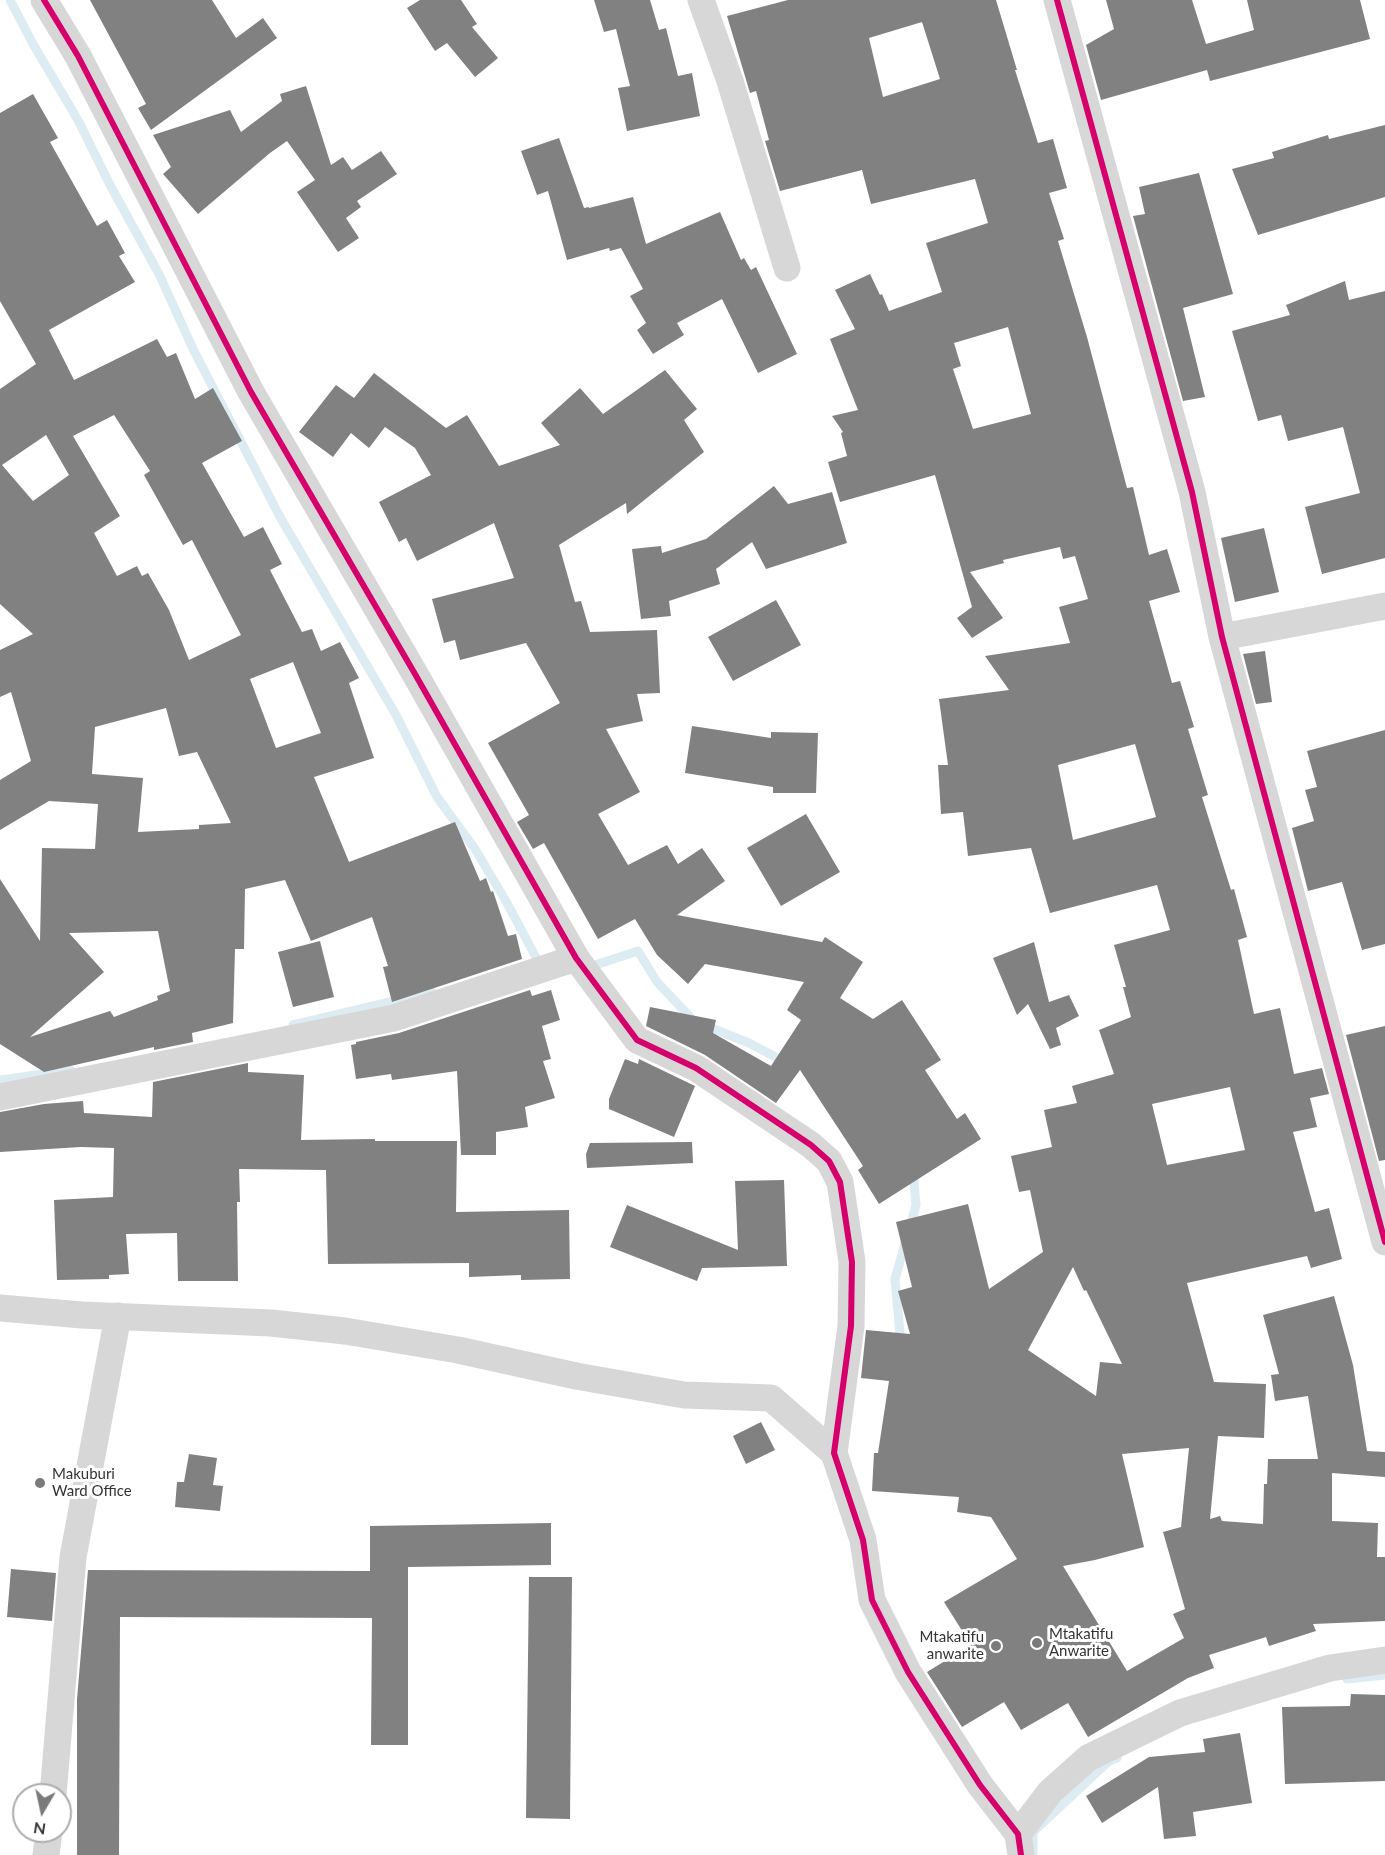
<!DOCTYPE html>
<html>
<head>
<meta charset="utf-8">
<style>
	body { margin:0 }
	#map { position:relative; width:1385px; height:1855px; overflow:hidden; background:#fff; font-family:Lato,sans-serif }
	canvas { display:block }
	.north { position:absolute; left:12px; top:1783px; width:60px; height:60px; box-sizing:border-box; background:#fff; border:2px solid #adadad; border-radius:50%; rotate:189deg; font-size:16px; font-weight:700; line-height:24px; text-align:center; color:#333 }
	.north::after { content:''; display:block; margin:auto; width:21px; height:27px; background:#7a7a7a; clip-path:polygon(50% 0,100% 100%,50% 72%,0 100%) }
</style>
</head>
<body>
<div id="map">
<canvas width="1385" height="1855"></canvas>
<div class="north">N</div>
</div>
<script>
const c = document.querySelector('canvas').getContext('2d');
c.lineJoin = 'round';
function toPath(rows) {
  const path = new Path2D();
  for (const r of rows) {
    path.moveTo(r[0], r[1]);
    for (let i = 2; i < r.length; i += 2) path.lineTo(r[i], r[i + 1]);
  }
  return path;
}
function trace(path, color, width, dash) {
  c.strokeStyle = color;
  c.lineWidth = width;
  c.lineCap = dash ? 'butt' : 'round';
  c.setLineDash(dash || []);
  c.stroke(path);
}
function paint(path, color) {
  c.fillStyle = color;
  c.fill(path, 'evenodd');
}
function write(font, color, halo, rows, align = 'center') {
  c.font = font + ' Lato,sans-serif';
  c.lineWidth = 6;
  c.setLineDash([]);
  c.textBaseline = 'middle';
  c.strokeStyle = halo;
  c.fillStyle = color;
  for (const [text, x, y, turn = 0] of rows) {
    c.save();
    c.translate(x, y);
    c.rotate((+turn || 0) * Math.PI / 180);
    c.textAlign = isNaN(turn) ? turn : align;
    if (halo) c.strokeText(text, 0, 0);
    c.fillText(text, 0, 0);
    c.restore();
  }
}
const stream = toPath([
	[10,0,33,44,79,122,110,185,159,274,194,351,280,517,396,715,437,797,475,849,507,903,540,965,538,966],
	[586,968,638,951,657,982,694,1021,749,1043,787,1063],
	[293,1025,432,992],
	[0,1080,71,1070],
	[910,1227,916,1205,913,1170],
	[901,1345,895,1279,906,1240],
	[1347,1679,1385,1675],
	[1033,1855,1033,1832,1108,1762,1117,1758]
]);
const building = toPath([
	[90,0,212,0,236,38,263,18,277,38,151,130,138,108,146,104],
	[420,0,461,0,477,24,472,27,498,58,475,77,447,43,435,51,407,8],
	[594,0,650,0,659,30,666,28,678,76,692,73,700,116,627,131,618,88,630,86,616,29,604,32],
	[788,0,996,0,1017,70,1015,70,1038,143,1053,139,1067,188,1049,193,1064,239,1058,241,1087,337,1127,488,1133,487,1149,555,1167,549,1180,592,1149,601,1172,683,1180,681,1194,727,1188,729,1208,795,1202,797,1231,890,1234,889,1247,937,1238,940,1254,1014,1280,1008,1294,1074,1322,1068,1329,1094,1310,1098,1317,1127,1293,1132,1315,1212,1329,1208,1342,1259,1311,1268,1307,1256,1187,1283,1214,1382,1266,1384,1264,1438,1218,1436,1210,1519,1220,1516,1222,1521,1263,1524,1264,1484,1267,1484,1268,1459,1318,1459,1308,1396,1275,1401,1271,1375,1279,1374,1263,1315,1334,1296,1353,1365,1367,1451,1385,1452,1385,1477,1332,1473,1332,1521,1378,1523,1377,1557,1385,1557,1385,1621,1313,1624,1316,1631,1269,1646,1266,1637,1209,1655,1214,1668,1188,1678,1088,1737,1068,1703,1021,1730,1004,1702,962,1727,927,1672,971,1645,944,1602,1017,1559,991,1517,957,1512,959,1497,872,1491,874,1453,878,1453,889,1381,861,1378,866,1330,910,1334,898,1291,912,1287,896,1222,968,1204,989,1289,1043,1252,1030,1190,1019,1192,1011,1156,1052,1147,1044,1110,1077,1103,1072,1086,1114,1074,1099,1030,1131,1017,1123,987,1126,987,1114,945,1170,930,1157,885,1050,913,1031,848,968,856,963,812,941,814,938,765,948,765,939,699,1009,690,985,656,1070,643,1059,607,1088,599,1075,556,1063,559,1060,547,1003,560,1004,563,970,572,1003,618,972,638,957,618,972,607,935,475,840,502,828,462,847,456,841,433,843,432,832,416,858,410,830,339,855,329,835,290,870,274,880,295,882,294,889,311,942,292,926,243,988,223,975,179,871,204,862,170,780,191,765,141,769,140,756,91,750,93,727,16],
	[922,22,940,79,883,97,869,38],
	[1008,327,1031,414,973,429,953,369,961,366,954,343],
	[1135,744,1156,817,1073,840,1058,765],
	[1230,1087,1245,1150,1167,1165,1152,1104],
	[1073,1267,1084,1291,1086,1290,1122,1364,1100,1362,1096,1396,1028,1350],
	[1189,1448,1181,1527,1163,1532,1185,1609,1173,1614,1184,1638,1127,1671,1063,1566,1095,1560,1144,1547,1122,1454],
	[1106,0,1192,0,1206,44,1254,30,1247,0,1360,0,1370,39,1210,81,1207,70,1101,100,1086,45,1114,29],
	[306,86,331,165,343,157,352,170,381,151,397,174,357,201,361,207,346,218,359,238,338,252,297,192,315,180,287,141,270,153,198,214,163,174,171,167,153,135,230,110,241,132,282,101,280,94],
	[33,94,58,138,50,142,97,226,107,220,125,253,119,256,135,282,49,330,74,380,157,339,167,357,176,353,195,399,213,388,242,441,202,463,244,537,263,527,282,564,270,570,302,632,312,629,321,651,340,642,359,678,349,683,374,758,314,777,349,862,455,822,480,881,486,878,491,892,493,891,508,936,516,934,522,959,392,1002,383,967,388,966,372,917,311,941,285,880,245,889,244,949,235,949,233,1023,192,1033,193,1042,154,1050,154,1047,44,1072,0,1044,0,879,40,941,42,848,95,849,98,804,49,801,0,830,0,780,31,761,11,692,0,697,0,650,33,634,0,604,0,389,36,364,0,301,0,113],
	[114,415,150,471,144,475,183,545,192,540,241,635,189,660,169,610,148,573,142,576,137,566,117,576,94,533,120,516,73,436],
	[46,435,69,475,33,501,2,465],
	[293,662,321,733,276,748,250,679],
	[166,708,179,756,197,752,231,823,199,825,199,829,138,832,143,778,92,774,95,727],
	[158,931,170,991,157,996,158,1000,114,1017,110,1011,30,1037,104,972,69,933],
	[1385,125,1385,197,1258,235,1232,169,1274,158,1272,152,1328,135,1329,139],
	[559,138,584,208,589,207,589,208,633,197,646,244,720,212,741,260,744,258,751,270,756,267,797,354,758,373,722,299,677,323,684,335,653,354,637,330,646,323,630,296,643,289,621,248,610,251,609,248,567,260,548,191,537,195,521,151],
	[1199,173,1233,294,1183,308,1205,397,1183,401,1133,216,1145,214,1139,187],
	[1345,281,1349,300,1385,291,1385,558,1322,574,1305,507,1360,493,1343,427,1288,441,1281,415,1258,421,1232,331,1290,315,1286,305],
	[665,370,697,409,684,420,704,452,627,514,626,503,559,545,575,602,581,601,590,632,657,630,660,693,637,694,643,721,606,729,640,792,598,814,628,865,667,845,678,864,702,848,725,881,677,915,822,942,825,937,863,962,840,998,873,1019,902,1000,941,1060,925,1070,957,1119,965,1113,981,1139,879,1204,858,1170,863,1166,800,1070,776,1103,705,1055,646,1026,650,1007,716,1020,713,1033,771,1066,801,1020,787,1010,804,982,705,964,688,984,657,955,635,919,598,939,544,843,533,849,517,822,529,815,488,743,560,703,526,643,460,660,455,640,444,643,432,599,514,578,494,523,417,561,406,538,399,542,379,502,431,475,415,448,385,427,369,448,351,433,333,457,299,432,336,385,354,398,374,373,446,428,467,415,499,466,560,445,541,423,580,388,603,414],
	[774,486,788,504,832,492,847,543,766,569,752,542,716,569,720,584,669,601,671,616,641,619,632,549,661,546,662,553,706,539],
	[1264,528,1279,592,1235,602,1221,538],
	[776,600,801,645,733,681,708,637],
	[1265,651,1272,702,1256,704,1243,654],
	[692,726,771,738,771,732,818,733,816,793,773,793,773,787,685,773],
	[1385,730,1385,944,1362,950,1342,882,1308,891,1292,828,1314,821,1305,790,1317,787,1307,751],
	[806,814,840,872,781,906,747,848],
	[320,941,334,997,293,1007,278,952],
	[1034,942,1049,1002,1069,995,1079,1016,1056,1028,1061,1045,1050,1049,1028,1004,1017,1015,993,958],
	[530,990,532,996,551,990,560,1020,542,1026,551,1059,543,1061,555,1098,525,1107,528,1127,496,1132,496,1155,461,1155,457,1071,392,1080,391,1074,356,1079,351,1045,356,1044,356,1042,399,1033],
	[1385,1026,1385,1160,1379,1161,1346,1035],
	[625,1059,638,1064,639,1059,695,1086,674,1137,609,1109,609,1099],
	[248,1063,248,1072,304,1075,301,1140,375,1139,375,1141,457,1141,456,1212,569,1210,570,1279,521,1280,521,1275,469,1277,469,1263,328,1264,326,1170,239,1169,240,1202,237,1202,238,1281,178,1281,177,1233,126,1234,129,1274,109,1275,109,1279,57,1280,54,1200,113,1197,114,1148,81,1147,0,1152,0,1112,44,1104,83,1101,84,1113,152,1117,153,1082],
	[692,1142,693,1163,587,1168,586,1154,590,1143],
	[784,1180,787,1266,702,1268,697,1281,610,1247,627,1205,738,1250,735,1181],
	[761,1422,775,1450,746,1464,733,1436],
	[189,1454,217,1458,213,1485,223,1486,220,1511,175,1507,177,1482,184,1482],
	[551,1523,551,1565,408,1567,408,1745,371,1745,372,1618,120,1617,119,1855,77,1855,77,1699,88,1570,370,1571,370,1526],
	[11,1569,56,1573,52,1621,7,1617],
	[529,1577,572,1577,570,1819,526,1818],
	[1351,1694,1385,1695,1385,1781,1285,1784,1282,1707,1350,1706],
	[1240,1733,1252,1803,1193,1812,1196,1836,1164,1839,1158,1787,1102,1823,1086,1796,1149,1757,1205,1752,1203,1739]
]);
const minor = toPath([
	[44,0,78,56,251,392,415,674,576,958,637,1040,696,1068,811,1145,829,1161,840,1182,852,1262,851,1326,834,1453,863,1540,872,1600,908,1672,980,1785,1018,1834,1021,1855],
	[701,0,730,81,787,268],
	[1057,0,1192,492,1222,637,1385,1242],
	[1222,637,1385,606],
	[0,1097,394,1018,576,958],
	[0,1308,82,1315,271,1323,345,1331,458,1350,576,1376,684,1395,771,1398,834,1453],
	[53,1795,73,1557,118,1316],
	[1018,1834,1050,1792,1088,1758,1180,1713,1330,1668,1385,1660],
	[46,1855,49,1831]
]);
const cycleway = toPath([
	[44,0,78,56,251,392,415,674,576,958,637,1040,696,1068,811,1145,829,1161,840,1182,852,1262,851,1326,834,1453,863,1540,872,1600,908,1672,980,1785,1018,1834,1021,1855],
	[1057,0,1192,492,1222,637,1385,1242]
]);
const markers = [
	[40,1483,6,"#7a7a7a"],
	[1037,1643,6,"#7a7a7a"],
	[996,1646,6,"#7a7a7a"]
];
const poiNames = [
	["Makuburi",52,1474],
	["Ward Office",52,1491],
	["Mtakatifu",1049,1634],
	["Anwarite",1049,1651],
	["Mtakatifu",984,1637,"right"],
	["anwarite",984,1654,"right"]
];
trace(stream, '#ddebf3', 9);
paint(building, '#818181');
trace(minor, '#d7d7d7', 27);
trace(cycleway, '#d6006c', 6);
for (const [x, y, r, color] of markers) {
  const dot = new Path2D();
  dot.arc(x, y, r, 0, 2 * Math.PI);
  c.fillStyle = color;
  c.fill(dot);
  trace(dot, '#fff', 2);
}
write('15px', '#333', '#fff', poiNames, 'left');
</script>
</body>
</html>
